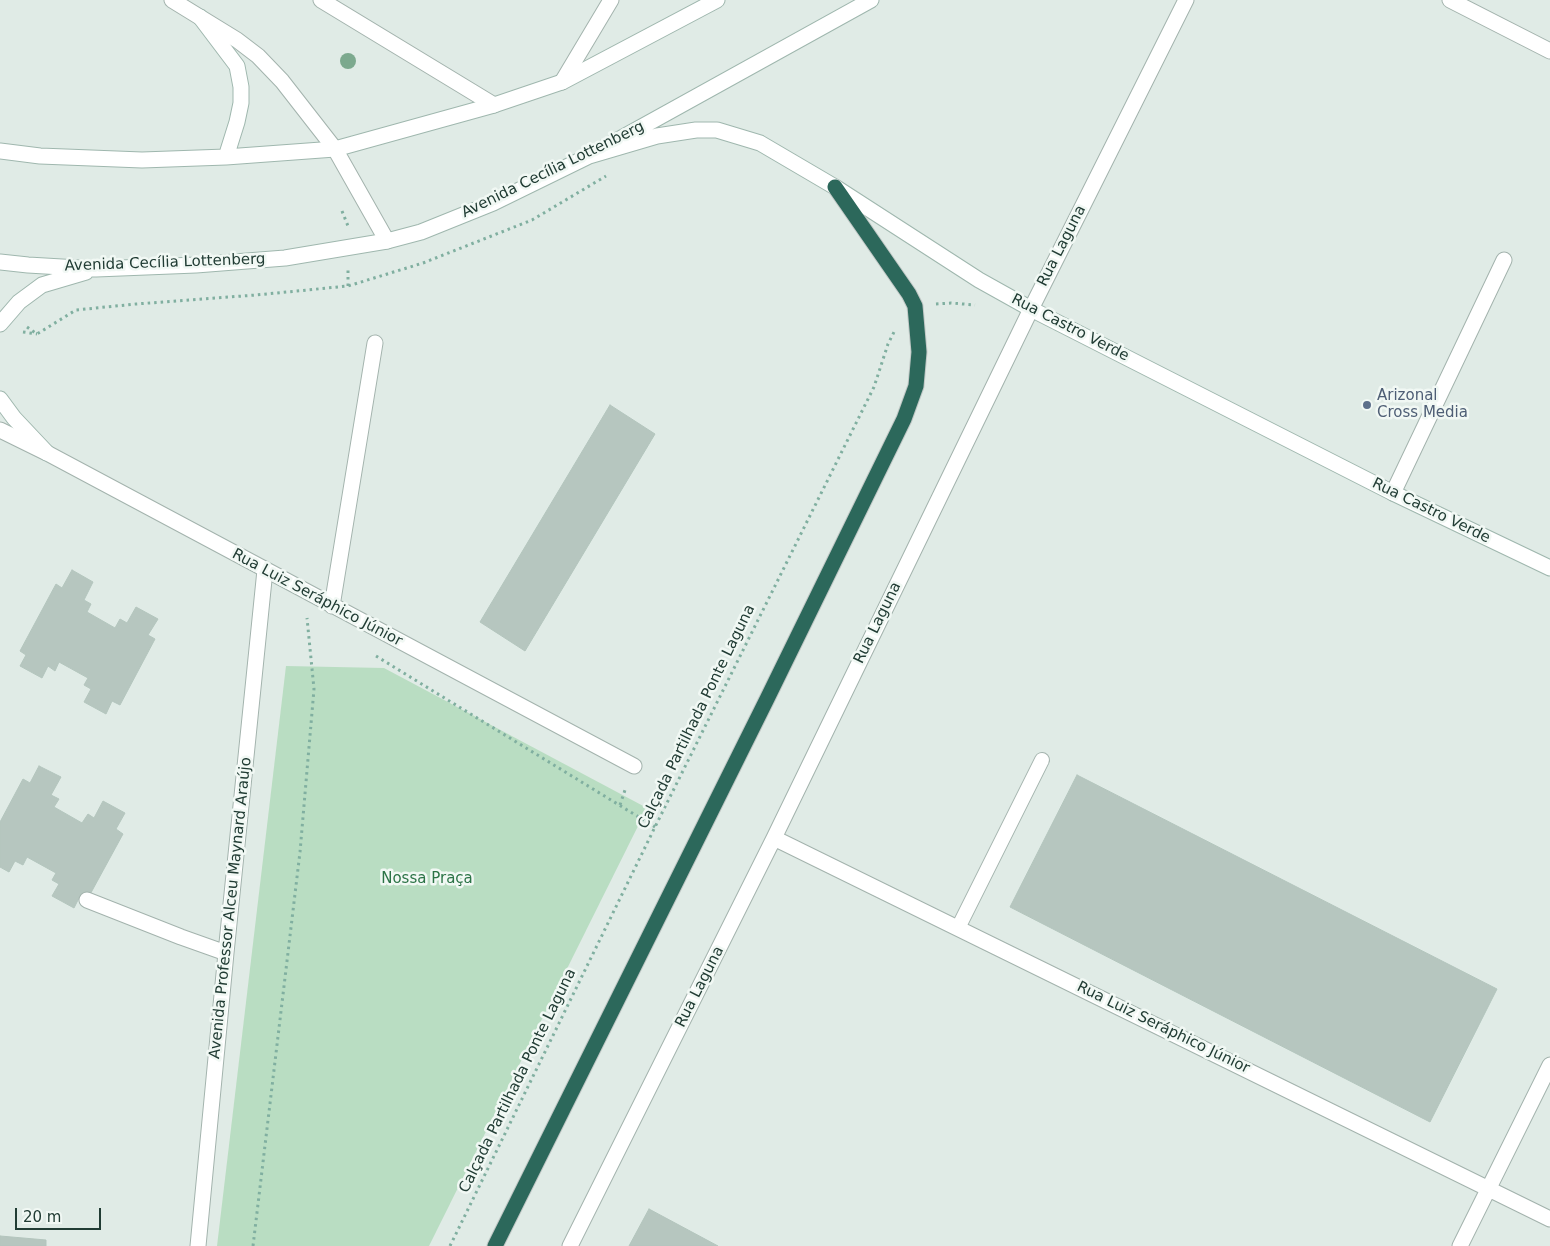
<!DOCTYPE html>
<html>
<head>
<meta charset="utf-8">
<style>
	body { margin:0 }
	#map { position:relative; width:1550px; height:1246px; overflow:hidden; background:#e0ebe6; font-family:"DejaVu Sans",sans-serif }
	canvas { display:block }
	.scale { position:absolute; left:15px; top:1208px; width:86px; height:22px; box-sizing:border-box; border:2px solid #213c34; border-top:0; padding-left:6px; font-size:15px; line-height:18px; white-space:nowrap; color:#213c34; -webkit-text-stroke:4px #f1f8f4; paint-order:stroke }
</style>
</head>
<body>
<div id="map">
<canvas width="1550" height="1246"></canvas>
<div class="scale">20 m</div>
</div>
<script>
const c = document.querySelector('canvas').getContext('2d');
c.lineJoin = 'round';
function paint(path, color) {
  c.fillStyle = color;
  c.fill(path, 'evenodd');
}
function toPath(rows) {
  const path = new Path2D();
  for (const r of rows) {
    path.moveTo(r[0], r[1]);
    for (let i = 2; i < r.length; i += 2) path.lineTo(r[i], r[i + 1]);
  }
  return path;
}
function trace(path, color, width, dash) {
  c.strokeStyle = color;
  c.lineWidth = width;
  c.lineCap = dash ? 'butt' : 'round';
  c.setLineDash(dash || []);
  c.stroke(path);
}
function write(font, color, halo, rows, align = 'center') {
  c.font = font + ' "DejaVu Sans",sans-serif';
  c.lineWidth = 5;
  c.setLineDash([]);
  c.textBaseline = 'middle';
  c.strokeStyle = halo;
  c.fillStyle = color;
  for (const [text, x, y, turn = 0] of rows) {
    c.save();
    c.translate(x, y);
    c.rotate((+turn || 0) * Math.PI / 180);
    c.textAlign = isNaN(turn) ? turn : align;
    if (halo) c.strokeText(text, 0, 0);
    c.fillText(text, 0, 0);
    c.restore();
  }
}
const green = toPath([
	[286,666,384,668,647,808,429,1246,217,1246]
]);
const building = toPath([
	[610,405,655,434,525,651,480,622,610,405],
	[72,570,93,582,84,600,91,604,87,612,115,628,120,619,127,623,136,607,158,619,148,635,155,639,120,705,112,701,106,714,84,702,91,689,84,685,88,678,59,662,55,671,48,666,42,678,20,666,26,655,20,651,56,584,62,588,72,570],
	[39,766,61,777,51,795,59,799,54,807,82,823,88,814,94,818,103,801,125,813,116,829,123,834,87,900,80,896,74,908,52,896,59,884,52,880,56,873,27,857,23,865,15,861,9,872,0,867,0,822,23,779,30,783,39,766],
	[1077,775,1497,989,1430,1122,1010,907,1077,775],
	[649,1209,718,1246,629,1246,649,1209],
	[0,1236,46,1240,46,1246,0,1246,0,1236]
]);
const path = toPath([
	[342,211,348,226],
	[348,286,348,269],
	[936,304,951,303,975,305],
	[27,327,37,334,76,310,136,304,256,295,348,286,423,263,532,220,606,176],
	[23,332,37,334],
	[376,656,655,827],
	[620,805,626,787],
	[253,1246,300,852,314,689,307,618],
	[450,1246,655,827,874,387,888,344,895,330]
]);
const lane = toPath([
	[958,928,1042,760]
]);
const street = toPath([
	[172,0,237,40,258,56,282,81,335,149,387,241],
	[321,0,494,105],
	[1450,0,1550,51],
	[562,82,611,0],
	[0,430,47,453,634,766],
	[1393,493,1504,260],
	[332,606,375,343],
	[774,838,1550,1219],
	[87,900,181,937,226,953],
	[198,1246,226,953,265,570],
	[570,1246,774,838,1031,309,1186,0],
	[1460,1246,1550,1065]
]);
const secondary = toPath([
	[200,17,237,66,241,87,241,103,237,122,226,157],
	[0,151,40,156,142,160,226,157,335,149,494,105,562,82,717,0],
	[589,156,657,136,696,130,717,130,760,143,835,187,979,280,1031,309,1393,493,1550,568],
	[0,262,28,265,96,269,196,265,285,258,387,241,421,232,493,203,589,156,871,0],
	[0,324,19,302,42,285,86,272],
	[0,399,14,418,47,453]
]);
const highway = toPath([
	[495,1246,767,699,904,419,916,386,919,352,915,306,909,294,835,187]
]);
const trees = [
	[348,61]
];
const markers = [
	[1367,405,5,"#5c6f8a"]
];
const streetNames = [
	["Avenida Cecília Lottenberg",553,170,-26],
	["Rua Laguna",1062,246,-63],
	["Avenida Cecília Lottenberg",165,263,-2],
	["Rua Castro Verde",1070,328,27],
	["Rua Castro Verde",1431,511,26],
	["Rua Luiz Seráphico Júnior",317,598,28],
	["Rua Laguna",878,623,-64],
	["Calçada Partilhada Ponte Laguna",697,717,-64],
	["Avenida Professor Alceu Maynard Araújo",231,908,-84],
	["Rua Laguna",700,987,-63],
	["Rua Luiz Seráphico Júnior",1163,1028,26],
	["Calçada Partilhada Ponte Laguna",518,1081,-64]
];
const serviceNames = [
	["Arizonal",1377,396],
	["Cross Media",1377,413]
];
const parkNames = [
	["Nossa Praça",427,879]
];
paint(green, '#b9ddc2');
paint(building, '#b6c6bf');
trace(building, '#b3c5bd', 1);
trace(lane, '#a3b3ad', 16);
trace(street, '#a3b3ad', 17);
trace(secondary, '#9fb7ae', 17);
trace(highway, '#c1c8c6', 17);
trace(path, '#80afa0', 3, [2.5, 4]);
trace(lane, '#fff', 14);
trace(street, '#fff', 15);
trace(secondary, '#fff', 15);
trace(highway, '#2c685b', 15);
c.fillStyle = '#7ca98e';
for (const [x, y] of trees) {
  c.beginPath();
  c.arc(x, y, 8, 0, 2 * Math.PI);
  c.fill();
}
for (const [x, y, r, color] of markers) {
  const dot = new Path2D();
  dot.arc(x, y, r, 0, 2 * Math.PI);
  c.fillStyle = color;
  c.fill(dot);
  trace(dot, '#f1f8f4', 2);
}
write('15px', '#213c34', '#f1f8f4', streetNames);
write('15px', '#4e5e75', '#f1f8f4', serviceNames, 'left');
write('15px', '#2b7346', '#f1f8f4', parkNames);
</script>
</body>
</html>
